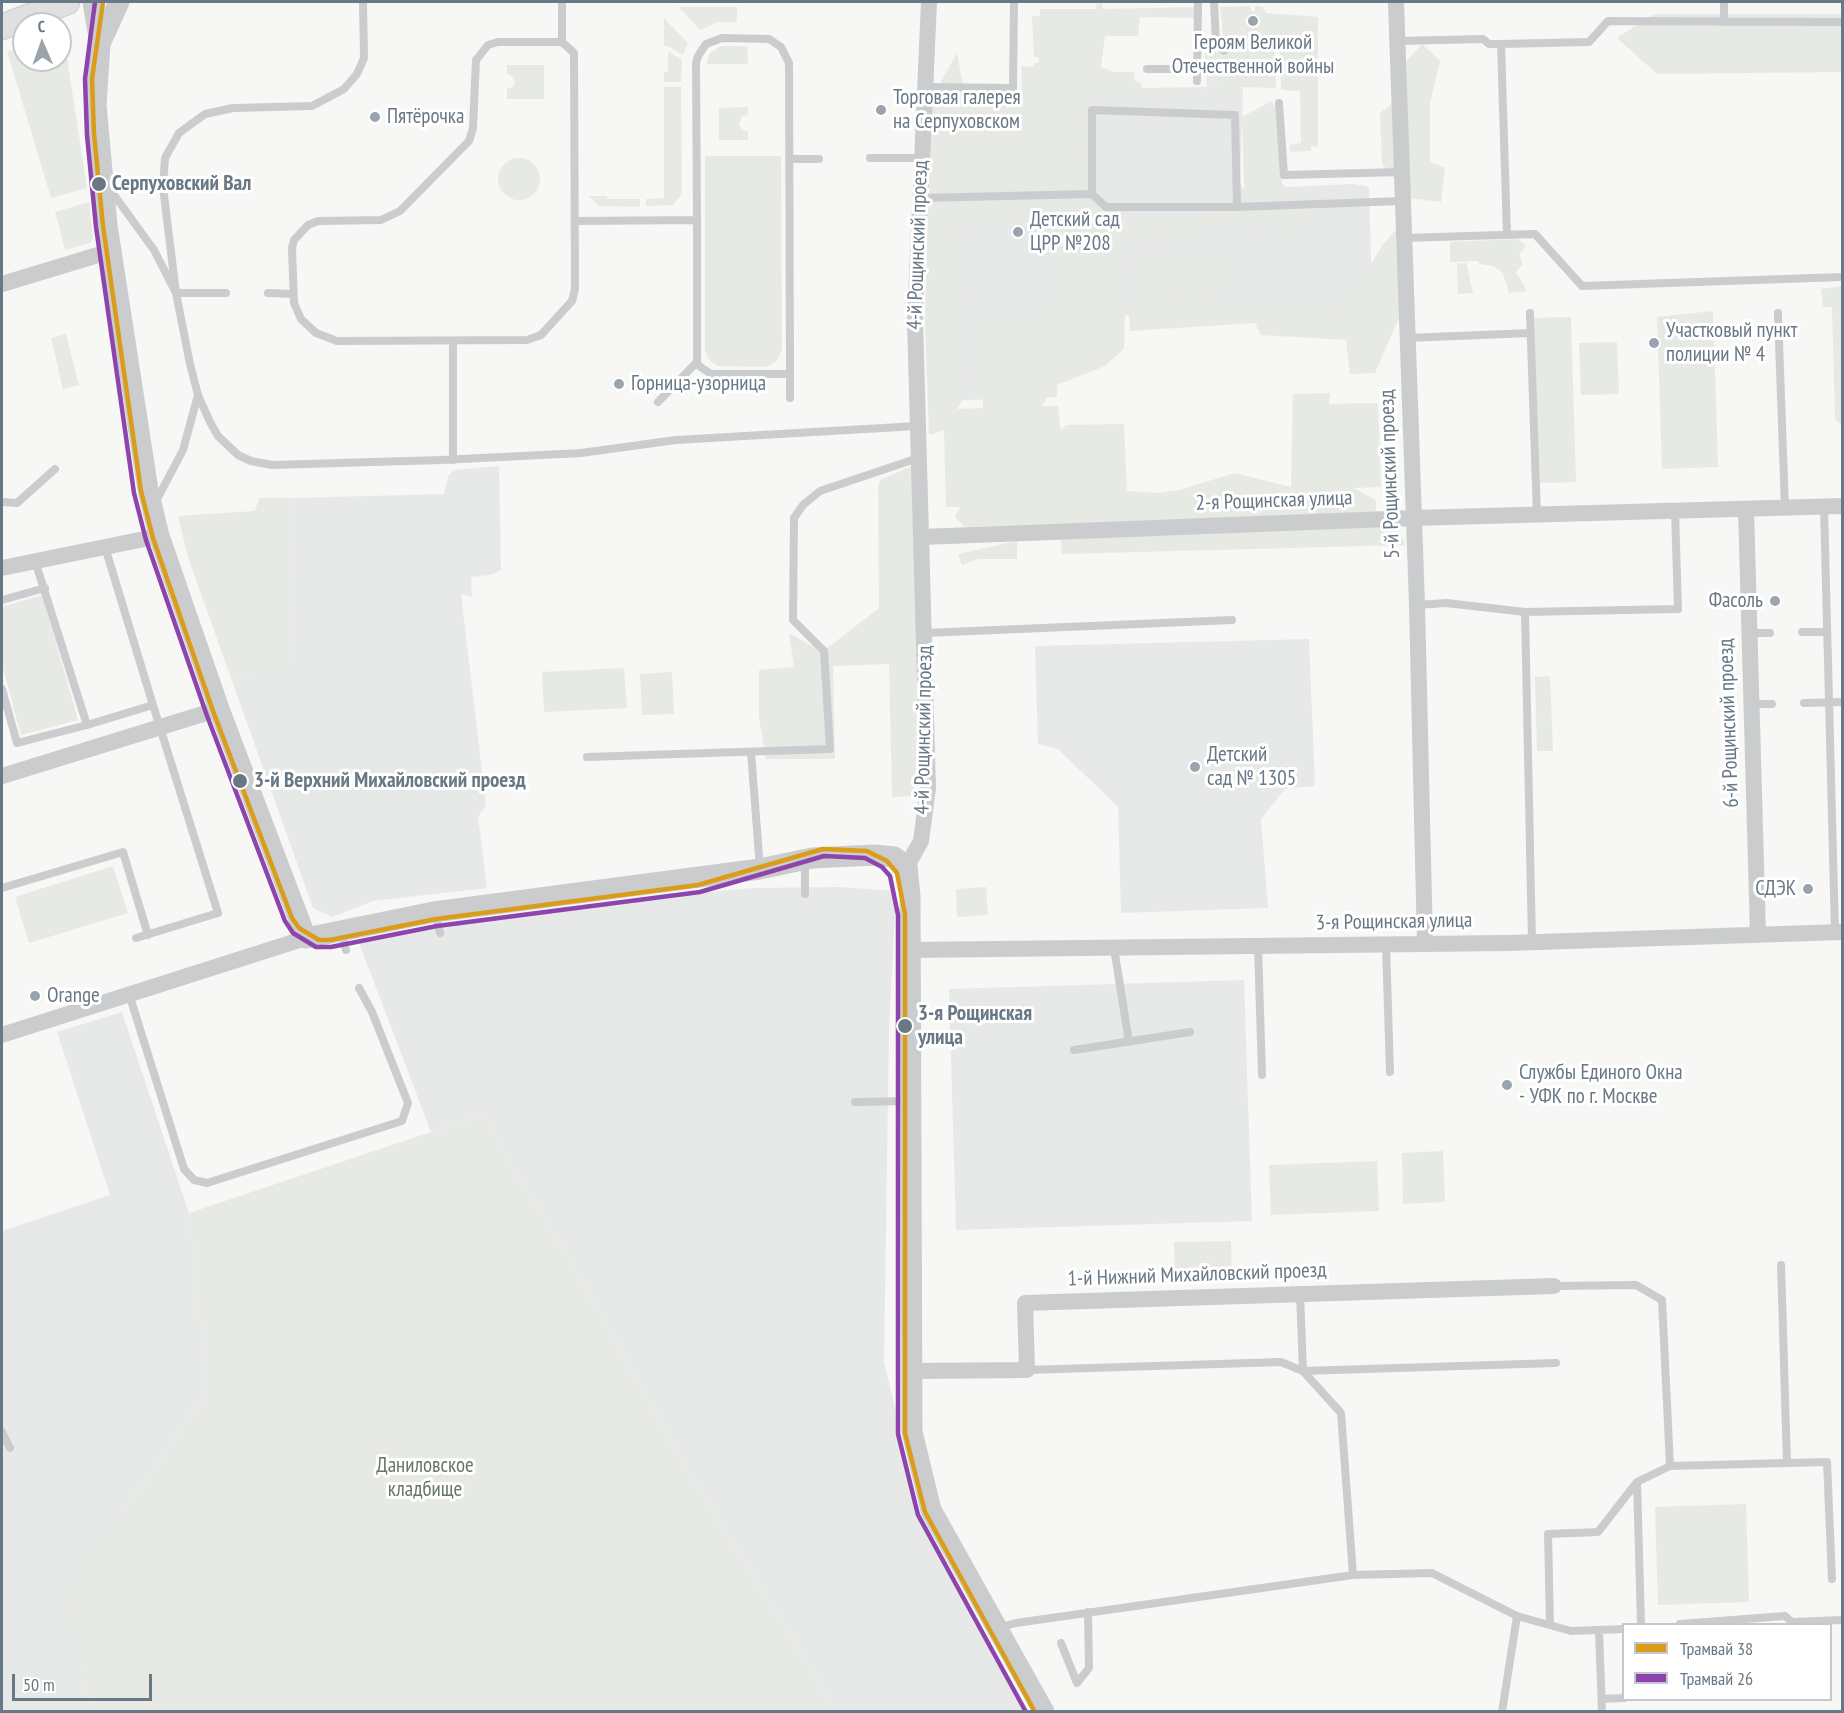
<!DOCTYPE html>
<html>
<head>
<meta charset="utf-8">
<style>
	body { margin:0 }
	#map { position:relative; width:1844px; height:1713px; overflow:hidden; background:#f7f7f6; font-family:"PT Sans Narrow",sans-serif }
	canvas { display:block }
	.frame { position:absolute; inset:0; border:3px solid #687884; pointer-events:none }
	.legend { position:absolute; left:1622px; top:1623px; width:210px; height:78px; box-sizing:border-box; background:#fff; border:2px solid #c3c9ce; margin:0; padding:8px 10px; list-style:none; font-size:18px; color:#687884 }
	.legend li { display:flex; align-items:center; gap:12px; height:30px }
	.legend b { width:30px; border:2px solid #c3c9ce }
	.north { position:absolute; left:12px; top:12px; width:60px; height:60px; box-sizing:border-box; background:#fff; border:2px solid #c3c9ce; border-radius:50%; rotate:358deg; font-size:16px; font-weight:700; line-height:24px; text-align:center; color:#687884 }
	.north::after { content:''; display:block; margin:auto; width:21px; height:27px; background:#9aa4ac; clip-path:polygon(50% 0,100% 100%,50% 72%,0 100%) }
	.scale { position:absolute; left:12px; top:1674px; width:140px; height:27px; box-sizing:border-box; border:3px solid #687884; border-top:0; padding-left:8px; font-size:18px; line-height:21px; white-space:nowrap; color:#687884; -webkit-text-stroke:4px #fff; paint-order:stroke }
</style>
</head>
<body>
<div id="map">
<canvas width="1844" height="1713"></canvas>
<div class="frame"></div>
<ul class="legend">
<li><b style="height:8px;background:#da9d1a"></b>Трамвай 38</li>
<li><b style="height:8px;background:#8e44ad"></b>Трамвай 26</li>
</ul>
<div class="north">С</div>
<div class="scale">50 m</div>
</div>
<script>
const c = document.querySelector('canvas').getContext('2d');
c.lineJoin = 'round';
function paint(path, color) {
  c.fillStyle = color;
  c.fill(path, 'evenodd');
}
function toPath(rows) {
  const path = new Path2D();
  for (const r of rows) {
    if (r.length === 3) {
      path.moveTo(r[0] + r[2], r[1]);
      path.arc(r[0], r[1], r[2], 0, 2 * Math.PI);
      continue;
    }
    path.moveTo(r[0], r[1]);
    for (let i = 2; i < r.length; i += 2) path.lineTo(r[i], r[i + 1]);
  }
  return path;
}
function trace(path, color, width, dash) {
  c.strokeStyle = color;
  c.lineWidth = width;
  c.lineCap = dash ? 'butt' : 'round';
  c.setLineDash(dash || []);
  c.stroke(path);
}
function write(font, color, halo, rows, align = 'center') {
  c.font = font + ' "PT Sans Narrow",sans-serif';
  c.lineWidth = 6;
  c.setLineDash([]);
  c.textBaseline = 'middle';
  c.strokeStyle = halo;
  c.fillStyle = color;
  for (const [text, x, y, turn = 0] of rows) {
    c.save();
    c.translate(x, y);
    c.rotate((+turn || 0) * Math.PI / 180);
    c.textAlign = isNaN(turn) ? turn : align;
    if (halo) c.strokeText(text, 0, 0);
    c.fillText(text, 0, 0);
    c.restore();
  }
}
const built = toPath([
	[1207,87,1243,88,1240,183,1243,189,1354,184,1369,187,1373,328,1268,310,1105,316,1056,349,1057,397,940,401,940,207,945,110,1133,92,1200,92],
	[499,466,501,570,490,575,471,577,472,597,461,594,486,805,478,817,487,888,373,901,332,917,313,908,232,681,293,661,288,576,295,571,292,498,444,494,448,476,454,470],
	[1309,639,1315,786,1285,789,1261,819,1268,908,1121,913,1118,807,1058,749,1038,744,1035,646],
	[839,887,896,891,889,1030,884,1361,914,1490,918,1508,1027,1711,837,1711,679,1456,570,1259,505,1155,485,1114,431,1132,359,943,466,920,626,900,752,888],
	[1244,980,1252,1221,956,1230,949,989],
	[122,1012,189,1213,207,1392,149,1476,64,1590,92,1711,2,1711,2,1231,110,1195,57,1032]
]);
const green = toPath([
	[1102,3,1103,9,1201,7,1202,18,1140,17,1138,36,1105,36,1101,67,1114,72,1134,72,1135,81,1141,83,1142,88,1207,87,1205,53,1222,52,1224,56,1228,54,1224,44,1220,7,1250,6,1251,11,1255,12,1255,6,1263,7,1266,13,1318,17,1318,147,1311,146,1311,151,1290,152,1290,145,1301,143,1300,91,1281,90,1280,51,1274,48,1276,88,1241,87,1242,95,1223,99,1222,88,1207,87,1200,92,1142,92,1142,99,1085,98,1088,170,1117,219,1245,212,1242,117,1272,101,1283,129,1282,183,1307,211,1307,234,1246,229,1127,237,1124,349,1105,366,1052,387,1042,406,1058,406,1061,431,1066,425,1124,424,1127,491,1158,493,1179,490,1235,473,1291,487,1293,394,1330,393,1329,404,1378,403,1381,487,1353,488,1376,500,1376,513,965,527,955,517,960,507,946,507,944,430,929,435,925,323,930,101,957,53,964,92,1022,92,1021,66,1034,67,1034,63,1039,62,1039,57,1034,57,1032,16,1040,16,1040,9,1096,9,1096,4],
	[1041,219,1049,256,1049,310,979,320,983,408,957,409,967,393,959,232],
	[679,7,737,7,737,22,718,22,700,30],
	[1654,14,1842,14,1842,72,1657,74,1617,38],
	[664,18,688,43,683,55,668,46,664,46],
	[60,44,66,51,87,188,51,198,7,51,24,46,24,60,60,60],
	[1422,44,1440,61,1430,104,1430,162,1445,168,1441,202,1409,198,1382,163,1380,113,1393,103,1405,63],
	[721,46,747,46,748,64,706,64,710,53],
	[668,51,682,60,681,82,664,82,664,72,668,72],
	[507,65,544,65,544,99,507,99,507,89,513,87,515,82,512,76,507,74],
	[664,87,681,87,682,194,673,205,646,206,646,199,664,198],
	[748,107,748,115,742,116,739,124,741,129,748,132,748,140,719,140,719,108],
	[705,156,781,156,782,349,777,361,766,367,718,366,710,361,705,351],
	[519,179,21],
	[589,196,607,196,607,199,640,199,640,207,599,206],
	[89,202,93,239,90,243,65,250,55,212],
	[1397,228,1402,311,1375,373,1350,374,1346,340,1261,335,1255,323,1130,331,1129,309,1249,303,1259,292,1283,305,1346,306,1382,246],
	[1518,239,1526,246,1519,254,1523,264,1516,272,1527,291,1509,293,1503,273,1493,266,1480,264,1478,261,1450,262,1450,242],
	[1224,248,1225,297,1140,299,1139,250],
	[1466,263,1473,293,1458,294,1457,264],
	[1842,286,1842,425,1835,419,1832,307,1823,307,1821,289],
	[1713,311,1718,467,1662,469,1657,317],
	[1571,317,1576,482,1540,483,1534,318],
	[66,334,79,385,63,389,51,338],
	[1617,342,1619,394,1581,395,1579,343],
	[914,465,921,685,917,778,912,796,892,797,889,664,833,666,835,759,766,759,759,717,759,670,794,667,789,633,819,650,830,646,879,608,878,489,880,480],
	[259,498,292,498,295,572,288,576,293,662,232,681,188,557,178,516,255,511],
	[1398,525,1405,545,1062,554,1061,539],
	[1017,541,1017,559,978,559,962,565,958,554],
	[42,595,78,720,21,735,2,664,2,607],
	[624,668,627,708,544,712,542,672],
	[672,672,674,714,642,715,640,674],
	[1550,676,1553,751,1537,751,1535,677],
	[113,866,128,913,29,943,15,897],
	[986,887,988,915,957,917,956,889],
	[485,1114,505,1155,570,1259,679,1456,837,1711,92,1711,63,1590,149,1476,207,1392,189,1213],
	[1443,1151,1445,1202,1403,1204,1402,1153],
	[1377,1161,1379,1211,1271,1215,1269,1165],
	[1231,1241,1232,1279,1175,1280,1174,1242],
	[1746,1504,1749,1602,1658,1605,1655,1507]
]);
const service = toPath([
	[363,2,364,58,357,74,344,89,312,106,233,108,205,114,179,133,165,158,163,187,176,293,190,364,198,395,210,422,218,436,238,455,251,461,272,465,441,460,581,453,676,440,917,426],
	[562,2,562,42],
	[1214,2,1216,43,1224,51],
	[1724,2,1724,22],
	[1397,41,1483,39,1489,44,1501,44,1589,42,1608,21,1842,22],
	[498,42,562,42,574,53,575,289,572,301,541,335,527,340,337,341,316,333,301,319,294,303,292,248,294,240,308,225,318,221,381,220,400,211,469,141,473,128,476,60,488,45,498,42],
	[1501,44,1507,235],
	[1147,69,1197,69],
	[1197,81,1198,2],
	[924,87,1013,88,1014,2],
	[1279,103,1284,175,1402,172],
	[870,158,921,158],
	[789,159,819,159],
	[109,188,154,250,176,293,226,293],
	[919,198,1092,194],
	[1237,207,1106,207,1092,194,1092,110,1235,115,1237,207,1402,201],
	[575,221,697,220,696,63,698,56,706,44,722,38,769,39,781,47,789,63,790,374,711,374,699,366,697,362,697,220],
	[1403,238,1535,234,1582,286,1842,277],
	[268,293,292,294],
	[1530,313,1537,515],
	[1778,313,1785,508],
	[1407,338,1530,333],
	[453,341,453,460],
	[790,374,790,398],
	[658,402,697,362],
	[2,502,17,503,55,469],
	[154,505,183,450,198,395],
	[1824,507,1835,933],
	[105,547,153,705],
	[2,600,45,588],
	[1417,605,1446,603,1525,612,1678,609,1675,511],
	[1525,612,1532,942],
	[1802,632,1827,632],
	[925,633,1232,620],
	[1749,633,1770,633],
	[2,689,17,743,87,725,35,561],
	[1804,703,1842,702],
	[1751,704,1772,704],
	[87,725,153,705,218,913,136,938],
	[751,752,760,869],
	[587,757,830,749,824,651,793,620,794,518,803,505,820,491,918,458],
	[2,888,123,852,148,935],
	[805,894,805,860],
	[435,913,440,933],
	[341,931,346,950],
	[1386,945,1390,1072],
	[1258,946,1262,1075],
	[1114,948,1129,1042],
	[129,994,184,1169,194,1180,207,1183,402,1121,408,1103,372,1012,359,988],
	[1074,1050,1190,1032],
	[855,1102,911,1101],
	[1781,1265,1787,1463],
	[1554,1286,1636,1285,1662,1300,1670,1466,1827,1462,1832,1579],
	[1300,1294,1303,1371,1341,1413,1353,1575],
	[1027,1370,1281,1362,1303,1371,1556,1363],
	[2,1432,10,1448],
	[1641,1624,1637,1482,1670,1466],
	[1680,1624,1785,1616,1792,1622,1842,1620],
	[1550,1625,1548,1534,1598,1532,1637,1482],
	[997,1628,1016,1623,1353,1575,1432,1573,1517,1616,1571,1631,1624,1629],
	[1599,1631,1602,1712],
	[1061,1643,1077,1683,1089,1668,1088,1612],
	[1602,1699,1624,1698],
	[1502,1712,1517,1616]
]);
const minor = toPath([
	[1396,2,1417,605,1425,944],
	[2,284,111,251],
	[1746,509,1758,935],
	[922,537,1414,518,1842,506],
	[2,568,159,536],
	[2,776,219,709],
	[907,866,921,841,928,788,915,320,929,2],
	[910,950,1508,943,1842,932],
	[2,1035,306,938],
	[912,1371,1027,1370,1025,1303,1554,1286]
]);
const tertiary = toPath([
	[93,2,100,44],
	[119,2,100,44,96,105,107,225,148,490,159,536,219,709,306,938,434,912,760,869,812,858,875,855,894,857,907,866,910,896,912,1432,931,1510,1044,1712]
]);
const secondary = toPath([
	[2,27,67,2]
]);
const tram1 = toPath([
	[103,2,92,79,94,134,103,226,141,491,153,538,213,711,292,918,299,928,319,940,330,940,436,919,698,885,823,849,867,851,887,861,897,873,905,914,905,1433,925,1512,1035,1712]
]);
const tram2 = toPath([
	[95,2,85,79,87,135,96,227,134,493,146,540,206,713,285,921,293,933,316,947,331,947,437,926,700,892,824,856,865,858,882,867,890,876,898,915,898,1434,918,1515,1026,1712]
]);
const markers = [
	[1253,21,6,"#9aa4ac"],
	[881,110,6,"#9aa4ac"],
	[375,117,6,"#9aa4ac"],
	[99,184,8,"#687884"],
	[1018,232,6,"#9aa4ac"],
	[1654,343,6,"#9aa4ac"],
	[619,384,6,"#9aa4ac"],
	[1775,601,6,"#9aa4ac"],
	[1195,767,6,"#9aa4ac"],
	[240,781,8,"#687884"],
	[1808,889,6,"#9aa4ac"],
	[35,996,6,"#9aa4ac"],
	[905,1026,8,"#687884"],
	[1507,1085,6,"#9aa4ac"]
];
const poiNames = [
	["Героям Великой",1253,43,"center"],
	["Отечественной войны",1253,67,"center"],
	["Торговая галерея",893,98],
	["на Серпуховском",893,122],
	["Пятёрочка",387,117],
	["Детский сад",1030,220],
	["ЦРР №208",1030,244],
	["Участковый пункт",1666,331],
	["полиции № 4",1666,355],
	["Горница-узорница",631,384],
	["Фасоль",1763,601,"right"],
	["Детский",1207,755],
	["сад № 1305",1207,779],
	["СДЭК",1796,889,"right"],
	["Orange",47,996],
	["Службы Единого Окна",1519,1073],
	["- УФК по г. Москве",1519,1097]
];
const stopNames = [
	["Серпуховский Вал",112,184],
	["3-й Верхний Михайловский проезд",254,781],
	["3-я Рощинская",918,1014],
	["улица",918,1038]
];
const streetNames = [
	["4-й Рощинский проезд",918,245,-88],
	["5-й Рощинский проезд",1390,474,-92],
	["2-я Рощинская улица",1274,501,-2],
	["6-й Рощинский проезд",1729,723,-92],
	["4-й Рощинский проезд",924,730,-89],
	["3-я Рощинская улица",1394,922,-1],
	["1-й Нижний Михайловский проезд",1197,1275,-2]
];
const parkNames = [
	["Даниловское",425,1466],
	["кладбище",425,1490]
];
paint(built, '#e7e8e8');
paint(green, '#e6e9e4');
trace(secondary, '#d3d4d5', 27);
trace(service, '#cbcccd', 8);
trace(minor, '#cbcccd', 16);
trace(tertiary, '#cbcccd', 21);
trace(secondary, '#dfe0e1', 24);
trace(tram1, '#da9d1a', 4.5);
trace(tram2, '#8e44ad', 4.5);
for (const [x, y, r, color] of markers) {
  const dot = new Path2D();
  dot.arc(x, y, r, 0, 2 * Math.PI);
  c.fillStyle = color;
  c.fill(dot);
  trace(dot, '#fff', 2);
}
write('21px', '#687884', '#fff', poiNames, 'left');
write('bold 21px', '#687884', '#fff', stopNames, 'left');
write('21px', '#687884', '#fff', streetNames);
write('21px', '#667763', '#fff', parkNames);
</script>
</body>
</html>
